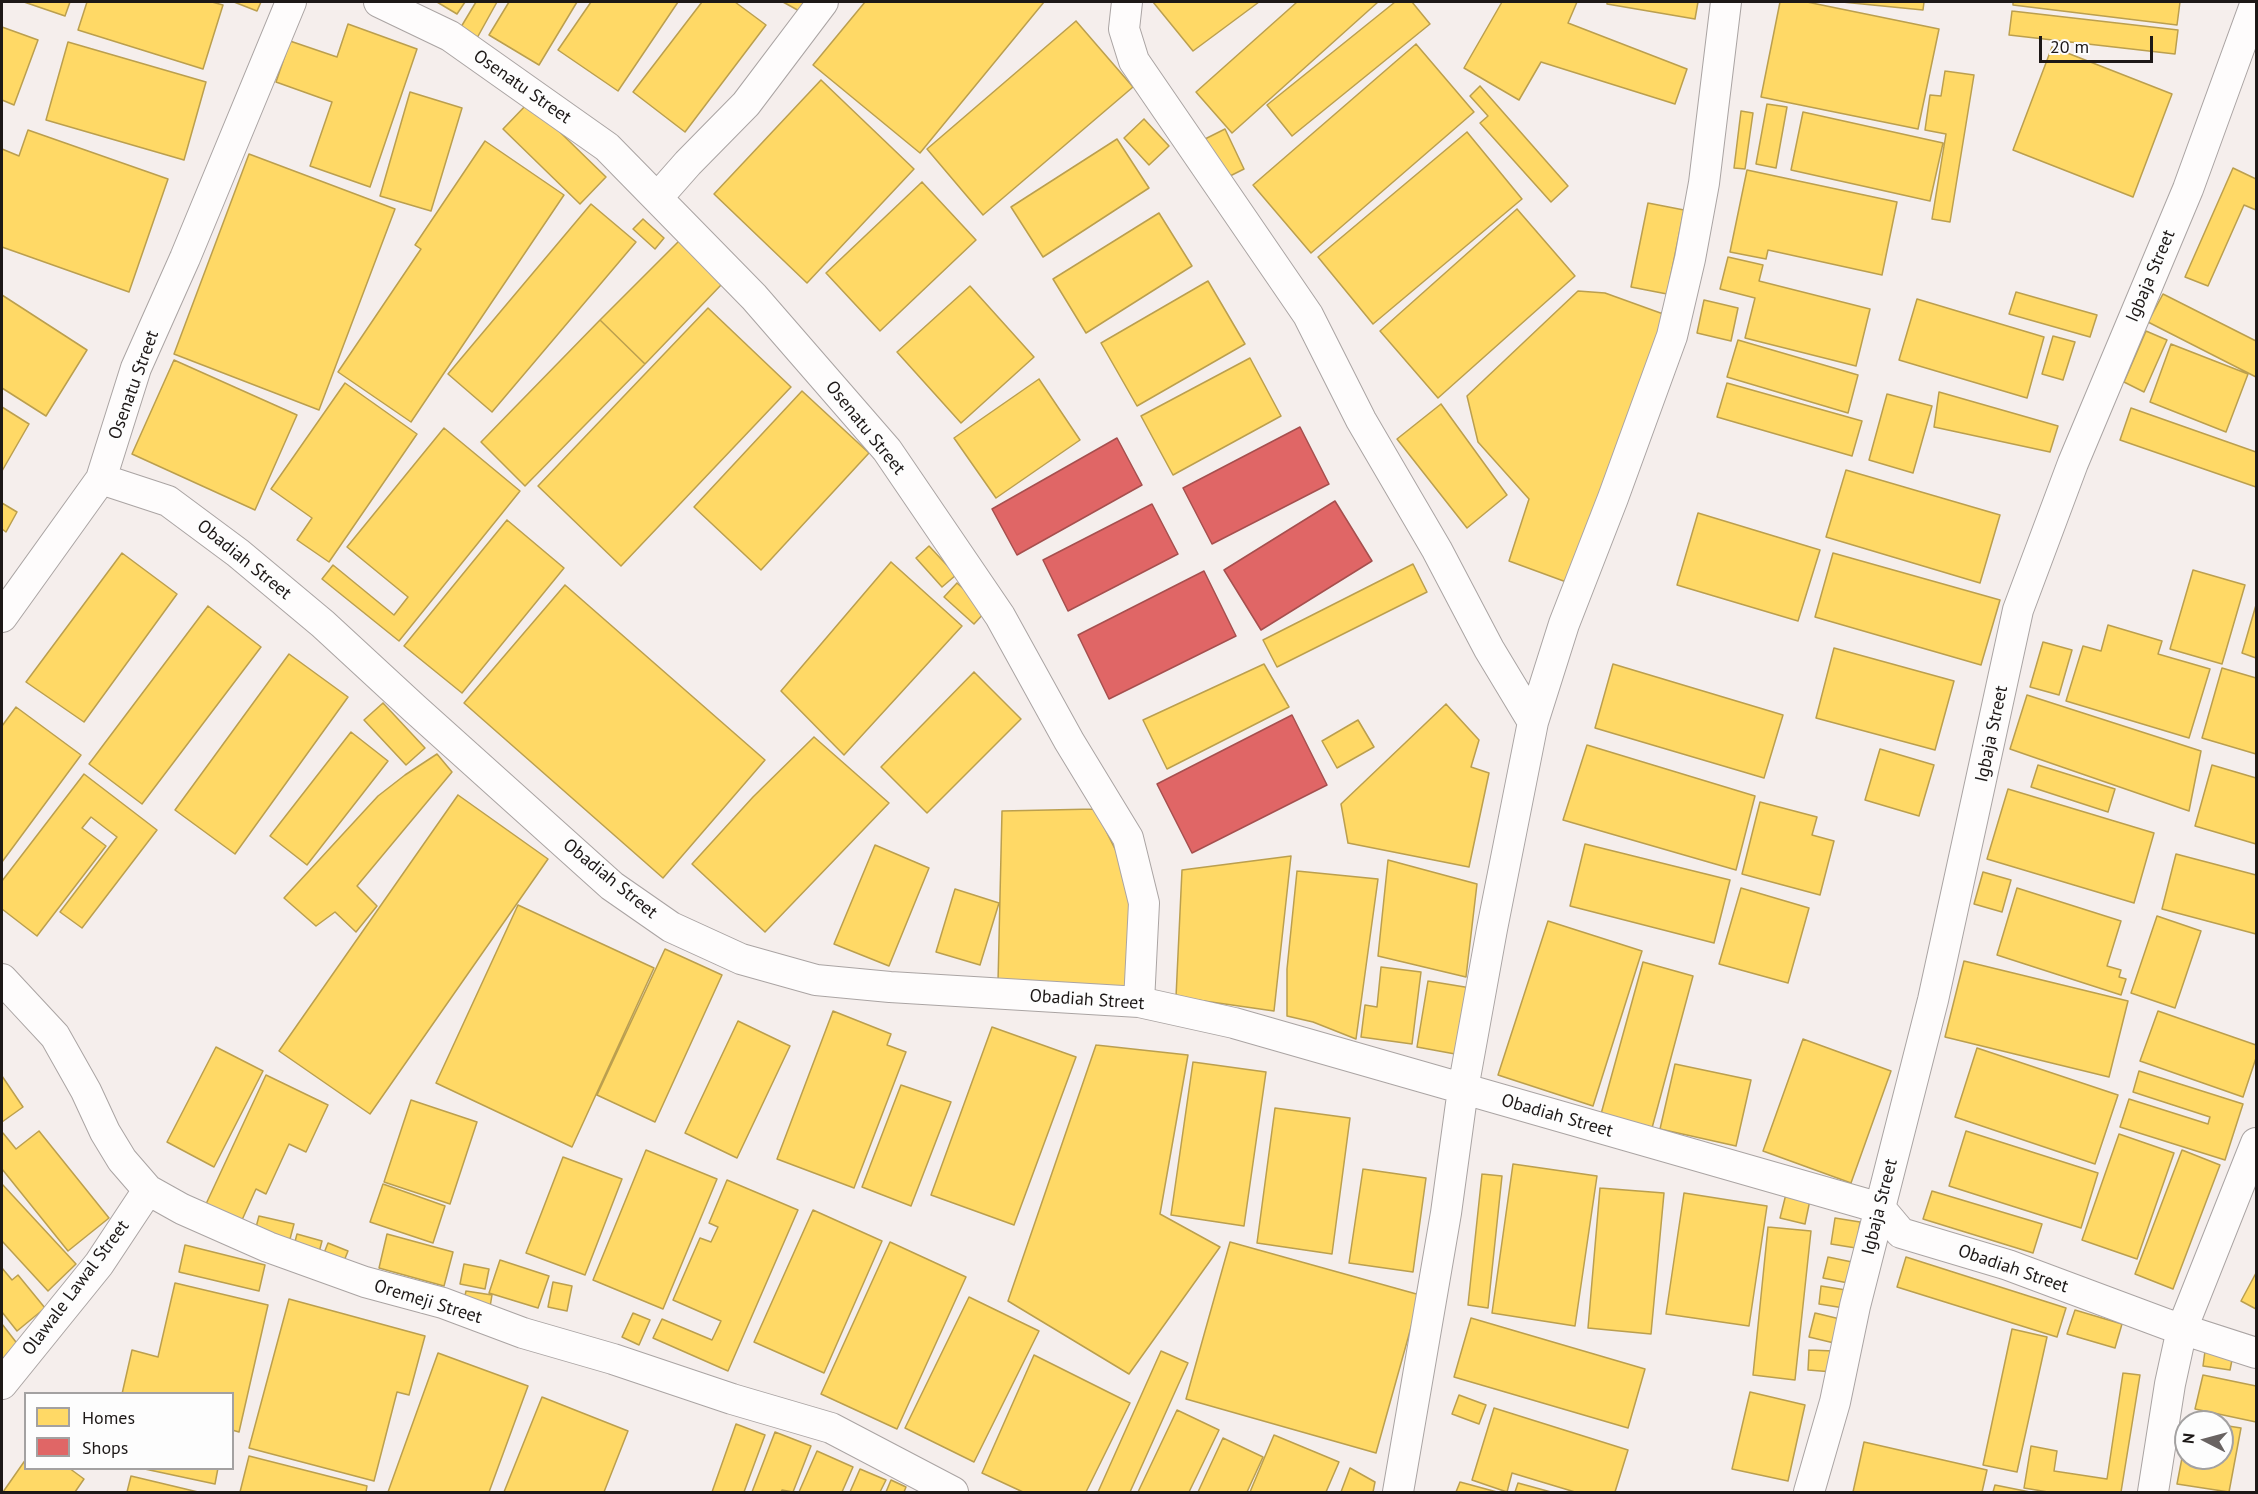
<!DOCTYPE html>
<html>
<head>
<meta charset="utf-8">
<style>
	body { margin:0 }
	#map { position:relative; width:2258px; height:1494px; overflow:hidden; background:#f5eeec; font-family:"PT Sans",sans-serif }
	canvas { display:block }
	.frame { position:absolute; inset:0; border:3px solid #1d1817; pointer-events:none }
	.legend { position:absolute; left:24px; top:1392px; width:210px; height:78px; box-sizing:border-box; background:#fdfdfd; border:2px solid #a3a1a1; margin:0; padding:8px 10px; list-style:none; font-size:18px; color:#1d1817 }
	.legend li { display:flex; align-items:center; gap:12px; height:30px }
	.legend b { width:30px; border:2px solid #a3a1a1 }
	.north { position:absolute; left:2174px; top:1410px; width:60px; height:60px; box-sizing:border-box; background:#fdfdfd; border:2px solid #a3a1a1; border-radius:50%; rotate:276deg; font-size:16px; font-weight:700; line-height:24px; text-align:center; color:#1d1817 }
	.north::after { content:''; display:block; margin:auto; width:21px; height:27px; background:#696362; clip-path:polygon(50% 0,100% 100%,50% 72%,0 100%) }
	.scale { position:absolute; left:2039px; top:36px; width:114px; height:27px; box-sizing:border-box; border:3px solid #1d1817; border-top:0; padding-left:8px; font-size:18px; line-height:21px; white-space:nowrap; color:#1d1817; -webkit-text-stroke:4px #fdfdfd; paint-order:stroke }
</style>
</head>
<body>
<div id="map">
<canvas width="2258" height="1494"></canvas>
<div class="frame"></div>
<ul class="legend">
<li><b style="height:16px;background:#ffd966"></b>Homes</li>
<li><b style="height:16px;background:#e06666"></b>Shops</li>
</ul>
<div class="north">N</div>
<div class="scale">20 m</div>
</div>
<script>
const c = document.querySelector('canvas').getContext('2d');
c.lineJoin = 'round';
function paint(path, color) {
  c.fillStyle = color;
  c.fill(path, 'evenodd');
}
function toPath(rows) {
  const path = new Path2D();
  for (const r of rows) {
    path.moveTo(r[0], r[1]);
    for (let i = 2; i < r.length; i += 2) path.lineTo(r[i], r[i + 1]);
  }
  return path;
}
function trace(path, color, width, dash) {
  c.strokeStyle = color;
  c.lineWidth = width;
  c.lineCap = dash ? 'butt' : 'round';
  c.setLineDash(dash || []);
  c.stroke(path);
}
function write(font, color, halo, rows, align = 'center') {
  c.font = font + ' "PT Sans",sans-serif';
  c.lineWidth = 6;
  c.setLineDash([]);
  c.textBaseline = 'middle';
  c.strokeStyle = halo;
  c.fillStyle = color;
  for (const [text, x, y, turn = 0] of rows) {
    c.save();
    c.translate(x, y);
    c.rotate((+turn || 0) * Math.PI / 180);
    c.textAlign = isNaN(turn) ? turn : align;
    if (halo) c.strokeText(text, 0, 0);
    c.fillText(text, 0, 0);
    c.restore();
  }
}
const homes = toPath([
	[24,2,70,2,65,16,24,2],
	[87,2,212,2,223,5,203,69,78,30,87,2],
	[234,2,261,2,257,11,234,2],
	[437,2,465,2,457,14,437,2],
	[476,2,497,2,477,38,461,27,476,2],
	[509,2,577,2,539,65,489,35,509,2],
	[591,2,678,2,618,91,558,50,591,2],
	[702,2,735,2,766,25,685,132,633,92,702,2],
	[783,2,810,2,803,13,783,2],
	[865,2,1044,2,920,153,813,65,865,2],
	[1153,2,1259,2,1193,51,1153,2],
	[1297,2,1378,2,1232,133,1196,92,1297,2],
	[1395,2,1412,2,1430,24,1292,136,1267,105,1395,2],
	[1502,2,1577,2,1568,23,1687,69,1675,104,1541,62,1519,100,1464,68,1502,2],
	[1607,2,1698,2,1695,19,1607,4,1607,2],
	[1780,2,1807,2,1939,29,1918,129,1761,97,1780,2],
	[1842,2,1924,2,1923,10,1842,2],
	[2013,2,2180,2,2177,25,2013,5,2013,2],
	[2012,11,2178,30,2175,54,2009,35,2012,11],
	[1076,21,1133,87,983,215,927,149,1076,21],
	[348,24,417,49,370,187,310,166,332,102,276,82,290,41,337,57,348,24],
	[2,27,38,40,14,105,2,100,2,27],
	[68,42,206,82,184,160,46,120,68,42],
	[1416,44,1474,112,1311,253,1253,185,1416,44],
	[2052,47,2172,94,2133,197,2013,150,2052,47],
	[1945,71,1974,75,1950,222,1932,219,1946,134,1925,130,1930,95,1941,96,1945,71],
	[821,80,914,169,807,283,714,194,821,80],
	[1480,86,1568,186,1551,202,1480,123,1488,116,1470,96,1480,86],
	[410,92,462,108,431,211,380,196,410,92],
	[529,102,606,177,580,204,503,129,529,102],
	[1767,104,1787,107,1776,168,1756,164,1767,104],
	[1741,111,1753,113,1745,169,1734,168,1741,111],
	[1803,112,1943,143,1930,201,1791,170,1803,112],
	[1144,119,1169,146,1149,165,1124,138,1144,119],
	[1225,129,1244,169,1224,179,1205,139,1225,129],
	[28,130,168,179,129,292,2,247,2,149,19,156,28,130],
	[1467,132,1522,199,1373,324,1318,257,1467,132],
	[1117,139,1149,188,1043,257,1011,207,1117,139],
	[485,141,564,195,411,422,338,372,421,249,415,245,485,141],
	[249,154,395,209,319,410,174,354,249,154],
	[2233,168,2256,179,2256,210,2244,205,2208,286,2185,277,2233,168],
	[1747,170,1897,202,1882,275,1768,250,1766,259,1730,252,1747,170],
	[922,182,976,240,880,331,826,273,922,182],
	[1648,203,1684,210,1667,294,1631,287,1648,203],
	[591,204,636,242,492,412,448,374,591,204],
	[1517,209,1575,276,1438,398,1380,331,1517,209],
	[1159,213,1192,266,1086,333,1053,279,1159,213],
	[643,219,664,238,655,249,633,229,643,219],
	[679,241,722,284,645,364,600,320,679,241],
	[1728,257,1763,265,1759,281,1870,309,1856,366,1745,338,1755,298,1720,289,1728,257],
	[1208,281,1245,344,1137,406,1101,343,1208,281],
	[970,286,1034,357,961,423,897,352,970,286],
	[1578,291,1605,293,1666,315,1569,583,1509,561,1529,499,1478,442,1467,396,1578,291],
	[2016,292,2097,315,2090,337,2009,314,2016,292],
	[2163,294,2256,341,2256,377,2148,322,2163,294],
	[2,295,87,350,46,416,2,388,2,295],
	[1917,299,2044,337,2027,398,1899,360,1917,299],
	[1704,300,1738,308,1731,341,1697,333,1704,300],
	[708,308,791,387,621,566,538,486,708,308],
	[600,320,645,364,525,486,481,442,600,320],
	[2146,331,2167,340,2144,392,2124,382,2146,331],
	[2053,336,2075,342,2063,380,2042,374,2053,336],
	[1738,340,1858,375,1848,413,1727,377,1738,340],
	[2171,344,2248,374,2226,432,2150,402,2171,344],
	[1250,358,1281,416,1173,475,1141,416,1250,358],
	[174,360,297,415,255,510,132,454,174,360],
	[1039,379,1080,440,996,498,954,438,1039,379],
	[345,383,417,434,329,562,297,540,312,518,271,489,345,383],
	[1727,383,1862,421,1852,456,1717,417,1727,383],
	[802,391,869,453,761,570,694,507,802,391],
	[1939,392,2058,426,2050,452,1934,427,1939,392],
	[1887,394,1932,406,1913,473,1869,460,1887,394],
	[1441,404,1507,495,1467,528,1397,439,1441,404],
	[2,407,29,424,2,471,2,407],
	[2131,408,2256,452,2256,487,2120,440,2131,408],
	[444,428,520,491,399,641,322,579,333,565,394,615,408,597,347,547,444,428],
	[1846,470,2000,515,1980,583,1826,537,1846,470],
	[2,503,17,512,6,532,2,529,2,503],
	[1698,513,1820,550,1798,621,1677,585,1698,513],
	[507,520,564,568,462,693,404,646,507,520],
	[929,546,956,575,942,587,916,558,929,546],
	[122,553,177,594,84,722,26,682,122,553],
	[1833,553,2000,600,1981,665,1815,617,1833,553],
	[891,562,962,626,844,755,781,691,891,562],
	[1413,564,1427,592,1277,667,1263,640,1413,564],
	[2193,570,2245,585,2222,664,2170,649,2193,570],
	[957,583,987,610,974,624,944,597,957,583],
	[565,585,765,760,663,878,464,703,565,585],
	[2256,605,2256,658,2242,653,2256,605],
	[208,606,261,647,142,804,89,764,208,606],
	[2108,625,2162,641,2158,654,2210,669,2189,738,2066,701,2083,646,2101,651,2108,625],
	[2043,642,2072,650,2059,695,2030,687,2043,642],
	[1834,648,1954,681,1935,750,1816,718,1834,648],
	[289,654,348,697,235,854,175,810,289,654],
	[1264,664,1289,707,1167,769,1143,720,1264,664],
	[1613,664,1783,715,1764,778,1595,728,1613,664],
	[2222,668,2256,678,2256,754,2202,738,2222,668],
	[974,672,1021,719,927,813,881,767,974,672],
	[2027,695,2201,751,2189,811,2010,749,2027,695],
	[383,703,425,748,406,765,364,720,383,703],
	[1446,704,1479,740,1471,767,1489,773,1469,867,1348,843,1341,804,1446,704],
	[16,707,81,755,2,862,2,726,16,707],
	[1358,720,1374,747,1337,768,1322,741,1358,720],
	[351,732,388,761,307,865,270,836,351,732],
	[814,737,889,803,765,932,692,864,753,797,814,737],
	[1587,745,1755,796,1736,870,1563,820,1587,745],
	[1880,749,1934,765,1919,816,1865,800,1880,749],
	[437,754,452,772,357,886,377,906,356,932,335,912,316,926,284,898,378,796,405,775,437,754],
	[2038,765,2115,789,2108,812,2031,787,2038,765],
	[2212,765,2256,778,2256,844,2195,826,2212,765],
	[84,774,157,830,82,928,60,912,117,837,91,817,82,828,106,846,37,936,2,909,2,881,84,774],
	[2008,789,2154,833,2134,903,1987,859,2008,789],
	[458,795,548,859,370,1114,279,1051,458,795],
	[1760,802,1817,817,1812,835,1834,841,1820,895,1742,874,1760,802],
	[1095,809,1133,885,1128,987,998,982,1002,811,1095,809],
	[1585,844,1730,880,1714,943,1570,906,1585,844],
	[875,845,929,868,889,966,834,944,875,845],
	[2176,854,2256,875,2256,934,2162,909,2176,854],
	[1291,856,1274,1011,1176,997,1182,870,1291,856],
	[1388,860,1477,884,1466,977,1378,956,1388,860],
	[1297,871,1378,879,1356,1039,1313,1022,1287,1016,1287,969,1297,871],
	[1983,872,2011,880,2002,912,1974,904,1983,872],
	[1741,888,1809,908,1788,983,1719,964,1741,888],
	[2017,888,2121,921,2107,966,2121,970,2119,977,2126,979,2121,995,1997,955,2017,888],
	[955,889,999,903,980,965,936,952,955,889],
	[518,905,654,968,572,1147,436,1083,518,905],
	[2157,916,2201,931,2175,1008,2131,993,2157,916],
	[1548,921,1642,951,1593,1106,1498,1075,1548,921],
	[665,949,722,975,655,1122,597,1095,665,949],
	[1964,961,2128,1001,2109,1077,1945,1037,1964,961],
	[1643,962,1693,976,1652,1128,1601,1114,1643,962],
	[1381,967,1421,972,1412,1044,1361,1037,1365,1005,1377,1007,1381,967],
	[1428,981,1477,989,1466,1056,1417,1047,1428,981],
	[833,1011,891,1034,887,1045,906,1052,854,1188,777,1159,833,1011],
	[2158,1011,2256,1045,2256,1058,2243,1097,2140,1061,2158,1011],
	[738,1021,790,1046,737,1158,685,1133,738,1021],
	[992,1027,1076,1057,1014,1225,931,1195,992,1027],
	[1803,1039,1891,1071,1851,1183,1763,1151,1803,1039],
	[1096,1045,1188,1055,1160,1214,1220,1247,1129,1374,1008,1301,1096,1045],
	[216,1047,263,1071,214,1167,167,1142,216,1047],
	[1977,1048,2118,1095,2095,1164,1955,1117,1977,1048],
	[1193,1062,1266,1072,1244,1226,1171,1215,1193,1062],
	[1675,1064,1751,1080,1736,1146,1660,1129,1675,1064],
	[2139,1071,2243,1104,2225,1160,2120,1127,2129,1099,2208,1124,2210,1117,2133,1092,2139,1071],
	[266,1075,328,1105,306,1152,289,1144,266,1194,256,1189,242,1220,206,1204,266,1075],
	[2,1076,23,1107,2,1122,2,1076],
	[901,1085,951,1102,911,1206,862,1187,901,1085],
	[411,1100,477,1122,450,1204,384,1182,411,1100],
	[1275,1108,1350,1118,1332,1254,1257,1243,1275,1108],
	[39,1131,109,1218,68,1251,2,1169,2,1134,3,1133,16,1149,39,1131],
	[1966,1131,2098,1173,2081,1228,1949,1186,1966,1131],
	[2119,1134,2174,1153,2137,1259,2082,1240,2119,1134],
	[646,1150,717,1179,663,1309,593,1280,646,1150],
	[2182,1150,2220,1165,2173,1289,2135,1274,2182,1150],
	[563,1157,622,1179,585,1275,526,1253,563,1157],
	[1513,1164,1597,1176,1575,1326,1492,1313,1513,1164],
	[1363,1169,1426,1178,1413,1272,1349,1263,1363,1169],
	[1482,1174,1502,1176,1488,1308,1468,1305,1482,1174],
	[727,1180,798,1210,728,1371,653,1338,662,1319,712,1340,721,1321,673,1300,700,1238,711,1242,718,1227,709,1223,727,1180],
	[2,1184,76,1264,48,1291,2,1241,2,1184],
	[383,1184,445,1206,433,1243,370,1222,383,1184],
	[1600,1188,1664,1193,1651,1334,1588,1328,1600,1188],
	[1932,1191,2042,1224,2033,1253,1923,1219,1932,1191],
	[1684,1193,1767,1206,1749,1326,1666,1314,1684,1193],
	[1786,1194,1810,1200,1805,1224,1780,1218,1786,1194],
	[813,1210,882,1241,824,1373,754,1342,813,1210],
	[259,1216,294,1224,290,1239,255,1231,259,1216],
	[1835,1218,1860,1222,1856,1248,1831,1244,1835,1218],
	[1768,1227,1811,1231,1795,1380,1753,1375,1768,1227],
	[297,1234,322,1241,318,1256,293,1249,297,1234],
	[387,1234,453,1252,444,1286,379,1268,387,1234],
	[890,1242,966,1277,897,1429,821,1394,890,1242],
	[1230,1242,1420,1295,1376,1453,1186,1399,1230,1242],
	[328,1243,348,1251,342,1266,322,1258,328,1243],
	[185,1245,265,1265,259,1291,179,1272,185,1245],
	[1828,1257,1852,1262,1848,1283,1823,1278,1828,1257],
	[1906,1257,2066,1308,2057,1337,1897,1287,1906,1257],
	[500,1260,549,1276,538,1308,489,1293,500,1260],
	[464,1264,489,1269,485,1289,460,1284,464,1264],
	[2,1268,12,1280,18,1275,45,1308,17,1331,2,1312,2,1268],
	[2256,1273,2256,1309,2241,1301,2256,1273],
	[553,1282,572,1286,567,1311,548,1307,553,1282],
	[175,1283,268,1305,239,1432,232,1430,232,1394,122,1394,132,1350,158,1357,175,1283],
	[1821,1286,1846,1290,1844,1308,1819,1304,1821,1286],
	[466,1291,492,1295,489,1313,462,1309,466,1291],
	[969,1297,1039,1331,974,1462,905,1428,969,1297],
	[289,1299,425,1336,409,1395,397,1392,374,1481,249,1448,289,1299],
	[2075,1310,2122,1324,2115,1348,2067,1334,2075,1310],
	[633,1313,650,1320,639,1345,622,1337,633,1313],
	[1815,1313,1840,1319,1834,1343,1809,1337,1815,1313],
	[1471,1318,1645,1369,1628,1428,1454,1377,1471,1318],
	[2,1324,26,1355,2,1374,2,1324],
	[2012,1329,2047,1337,2017,1472,1983,1465,2012,1329],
	[1809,1350,1834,1351,1833,1372,1808,1370,1809,1350],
	[1161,1351,1188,1363,1130,1492,1098,1492,1161,1351],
	[2205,1351,2233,1355,2230,1370,2203,1366,2205,1351],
	[438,1353,528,1386,489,1492,388,1492,438,1353],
	[1034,1355,1130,1403,1086,1492,1023,1492,982,1473,1034,1355],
	[2123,1373,2140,1375,2121,1492,2048,1492,2024,1488,2031,1446,2057,1451,2054,1471,2107,1479,2123,1373],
	[2203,1375,2256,1386,2256,1422,2195,1409,2203,1375],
	[1750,1392,1805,1405,1788,1481,1732,1469,1750,1392],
	[1459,1395,1486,1405,1479,1424,1452,1414,1459,1395],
	[542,1397,628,1431,604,1492,504,1492,542,1397],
	[1494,1408,1628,1450,1615,1492,1575,1492,1512,1473,1507,1492,1472,1480,1494,1408],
	[1177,1410,1219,1430,1189,1492,1138,1492,1177,1410],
	[736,1424,765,1435,744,1492,712,1492,736,1424],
	[2222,1425,2241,1428,2229,1492,2177,1484,2186,1437,2186,1458,2222,1458,2222,1425],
	[775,1432,811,1446,793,1492,782,1490,781,1492,752,1492,775,1432],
	[1274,1435,1339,1462,1326,1492,1250,1492,1274,1435],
	[1223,1438,1263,1457,1247,1492,1198,1492,1223,1438],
	[1864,1442,1987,1470,1982,1492,1853,1492,1864,1442],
	[817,1451,853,1467,842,1492,799,1492,817,1451],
	[249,1456,367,1486,366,1492,240,1492,249,1456],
	[26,1459,26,1468,69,1468,84,1479,75,1492,3,1492,26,1459],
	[140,1468,218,1468,215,1484,140,1468],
	[1350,1468,1375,1482,1373,1492,1341,1492,1350,1468],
	[860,1469,886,1480,880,1492,850,1492,860,1469],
	[131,1476,198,1492,127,1492,131,1476],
	[891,1480,906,1487,904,1492,886,1492,891,1480],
	[1460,1482,1497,1492,1456,1492,1460,1482],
	[1518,1483,1551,1492,1515,1492,1518,1483],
	[1995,1485,2030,1492,1993,1492,1995,1485]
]);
const shops = toPath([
	[1300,427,1329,484,1212,544,1183,488,1300,427],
	[1117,438,1142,485,1017,555,992,509,1117,438],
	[1335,501,1372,561,1261,630,1224,570,1335,501],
	[1152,504,1178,554,1068,611,1043,560,1152,504],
	[1204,571,1236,636,1109,699,1078,635,1204,571],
	[1292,715,1327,785,1192,853,1157,784,1292,715]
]);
const street = toPath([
	[379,2,450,36,607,147,754,297,887,450,1000,616,1069,741,1128,838,1144,903,1139,1002],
	[1127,2,1124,29,1134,61,1308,315,1361,420,1437,550,1489,649,1533,722],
	[658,197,688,163,746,104,823,2],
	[101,479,168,501,238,553,323,624,414,708,612,886,671,927,741,959,816,980,890,987,1139,1002,1234,1023,1880,1208,1901,1233,2008,1265,2166,1324,2256,1353],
	[2,617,101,479,136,368,185,258,291,2],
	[2,979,55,1036,86,1091,105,1132,122,1160,148,1190,182,1209,268,1247,365,1282,443,1303,523,1333,613,1359,732,1399,831,1428,953,1492],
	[2,1384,99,1264,148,1190],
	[1398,1492,1446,1213,1463,1089,1492,929,1533,722,1564,624,1613,498,1672,336,1690,259,1704,183,1726,2],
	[1809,1492,1835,1402,1855,1306,1933,1000,2018,610,2073,463,2188,189,2256,2],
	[2153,1492,2170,1384,2182,1329,2256,1143]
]);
const streetNames = [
	["Osenatu Street",522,87,35],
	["Igbaja Street",2151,276,-67],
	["Osenatu Street",134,385,-70],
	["Osenatu Street",865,428,51],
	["Obadiah Street",244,560,39],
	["Igbaja Street",1992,734,-78],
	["Obadiah Street",610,879,39],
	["Obadiah Street",1087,1000,4],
	["Obadiah Street",1557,1116,16],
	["Igbaja Street",1880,1207,-76],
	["Obadiah Street",2013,1269,19],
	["Olawale Lawal Street",76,1288,-53],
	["Oremeji Street",428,1302,17]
];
paint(homes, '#ffd966');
trace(homes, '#bb9f4e', 1.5);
paint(shops, '#e06666');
trace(shops, '#a64f4e', 1.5);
trace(street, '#aaa4a3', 32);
trace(street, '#fefcfc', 30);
write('18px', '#1d1817', '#fdfdfd', streetNames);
</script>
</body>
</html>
